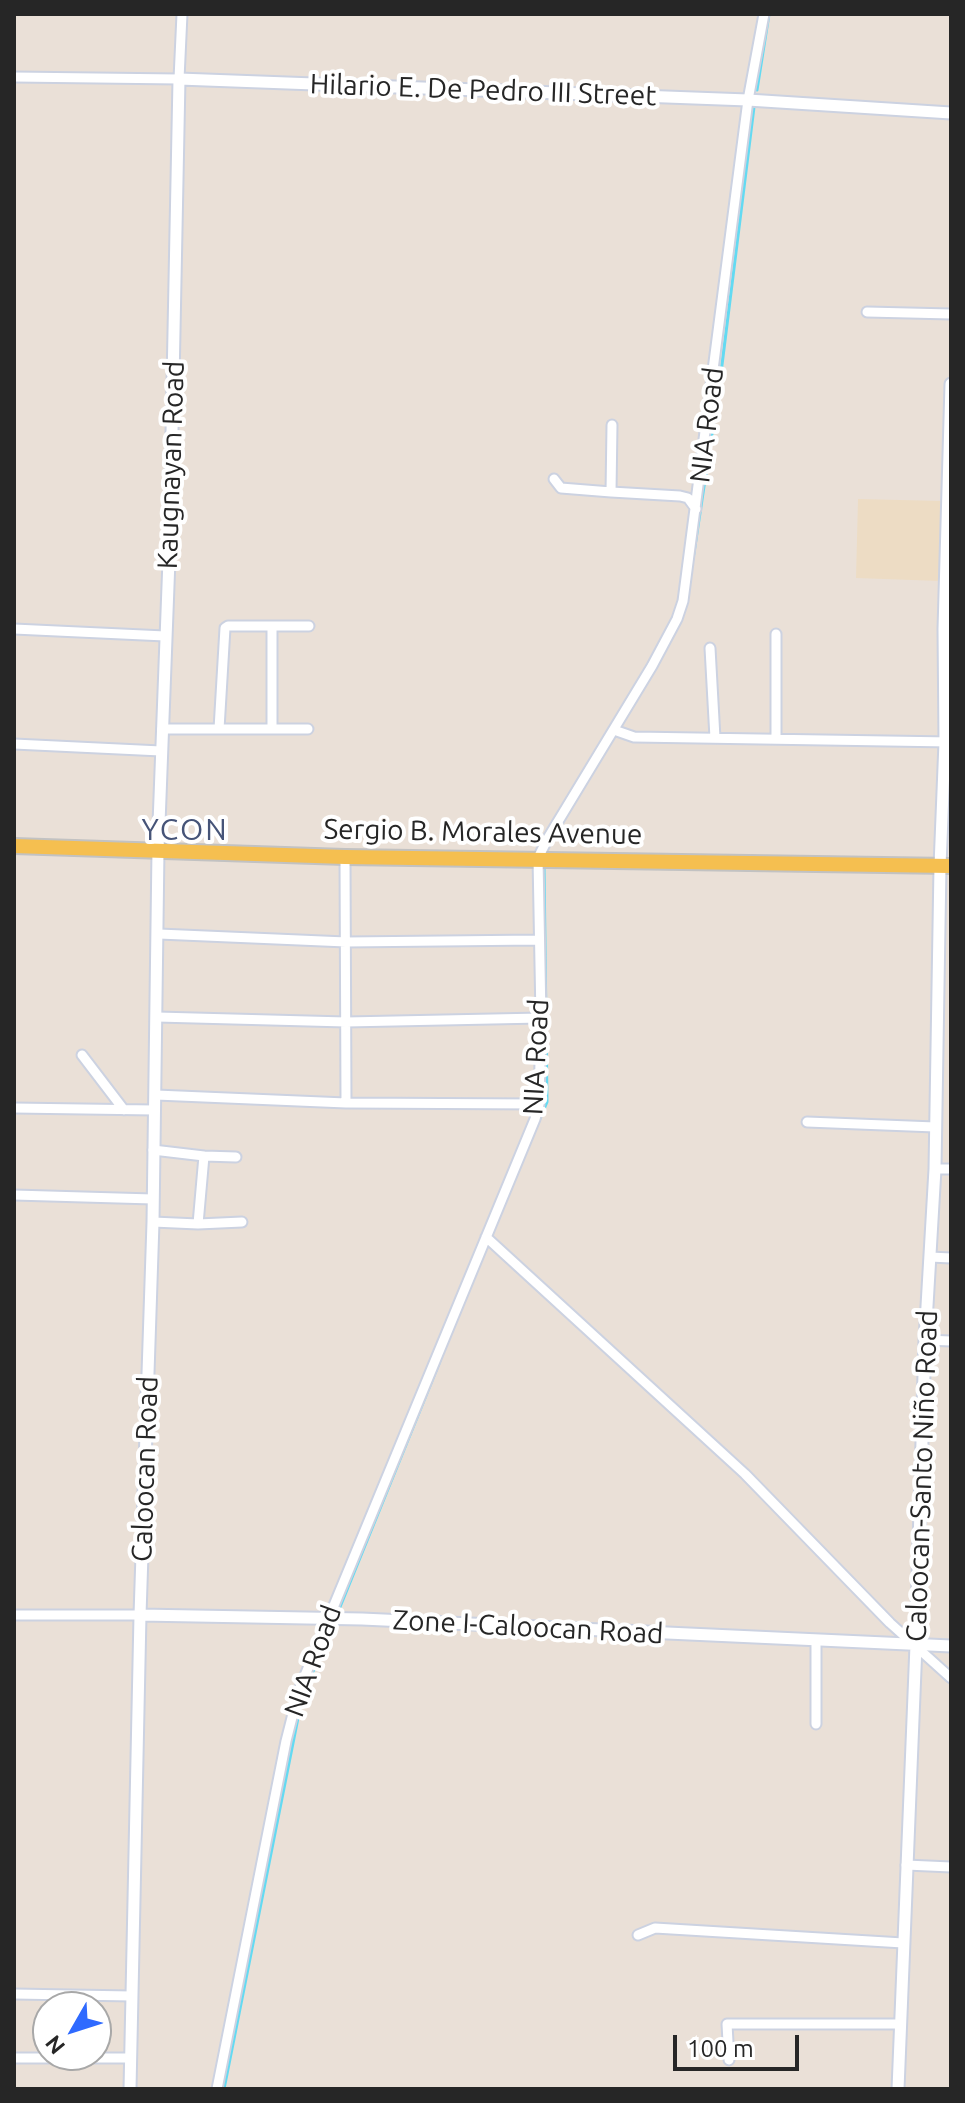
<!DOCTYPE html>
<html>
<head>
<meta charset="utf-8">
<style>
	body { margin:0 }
	#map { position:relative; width:965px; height:2103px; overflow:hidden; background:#eae0d7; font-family:Ubuntu,sans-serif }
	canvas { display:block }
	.frame { position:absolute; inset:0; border:16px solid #262626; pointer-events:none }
	.north { position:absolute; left:32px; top:1991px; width:80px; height:80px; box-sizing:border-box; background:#fff; border:2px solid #a8a8a8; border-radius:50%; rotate:231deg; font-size:22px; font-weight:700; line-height:32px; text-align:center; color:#262626 }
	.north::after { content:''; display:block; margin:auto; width:28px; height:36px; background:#2f6aff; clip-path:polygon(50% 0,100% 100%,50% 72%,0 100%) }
	.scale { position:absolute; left:673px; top:2035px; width:126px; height:36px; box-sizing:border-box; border:4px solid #262626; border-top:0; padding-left:10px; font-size:24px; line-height:28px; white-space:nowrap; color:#262626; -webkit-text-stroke:6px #fff; paint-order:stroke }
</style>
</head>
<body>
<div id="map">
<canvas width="965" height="2103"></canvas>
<div class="frame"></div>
<div class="north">N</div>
<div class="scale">100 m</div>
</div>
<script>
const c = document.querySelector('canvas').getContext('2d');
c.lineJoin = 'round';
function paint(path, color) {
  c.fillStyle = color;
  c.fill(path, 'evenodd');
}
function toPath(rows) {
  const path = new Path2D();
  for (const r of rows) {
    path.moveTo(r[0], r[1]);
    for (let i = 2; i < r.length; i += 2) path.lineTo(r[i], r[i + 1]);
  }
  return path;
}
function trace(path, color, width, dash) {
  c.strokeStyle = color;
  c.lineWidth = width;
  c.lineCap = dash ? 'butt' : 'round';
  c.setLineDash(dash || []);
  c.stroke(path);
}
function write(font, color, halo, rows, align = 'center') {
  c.font = font + ' Ubuntu,sans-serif';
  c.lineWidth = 8;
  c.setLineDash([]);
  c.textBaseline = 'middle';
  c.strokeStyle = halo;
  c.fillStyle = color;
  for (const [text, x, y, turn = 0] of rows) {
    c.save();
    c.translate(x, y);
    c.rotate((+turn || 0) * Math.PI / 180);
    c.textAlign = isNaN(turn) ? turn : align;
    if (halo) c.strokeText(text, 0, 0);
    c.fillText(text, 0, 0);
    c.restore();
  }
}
const education = toPath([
	[858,499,942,501,940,581,856,578]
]);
const stream = toPath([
	[757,90,769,14],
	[693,559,720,381,754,107],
	[680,621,686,606],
	[517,1173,547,1102,544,867],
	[340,1607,440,1361],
	[224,2089,302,1698,332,1626]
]);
const minor = toPath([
	[14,77,179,79,182,14],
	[867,312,951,314],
	[612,425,611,492,680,496,688,498,696,509],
	[554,479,561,488,611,492],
	[14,629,165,636],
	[776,634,776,739],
	[710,648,715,738],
	[162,729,308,729],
	[219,729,225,628,228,626,309,626],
	[272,729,272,626],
	[614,730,634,737,951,742],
	[14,744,161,751],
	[345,857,346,1103],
	[159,934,346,942,538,940],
	[157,1017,346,1022,541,1018],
	[82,1055,124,1110],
	[156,1095,346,1103,539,1104],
	[14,1108,154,1110],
	[807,1122,935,1127],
	[153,1150,204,1156,198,1224],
	[204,1156,236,1157],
	[935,1169,951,1169],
	[14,1195,153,1199],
	[153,1222,198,1224,242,1222],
	[486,1237,745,1474,890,1623,951,1678],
	[930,1257,951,1258],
	[925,1340,951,1341],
	[14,1615,140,1615],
	[816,1724,816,1640],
	[906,1865,951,1867],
	[638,1935,655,1928,903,1943],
	[14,1994,132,1996],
	[14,2058,130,2058],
	[729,2060,727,2024,901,2024],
	[217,2089,286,1741,299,1690,535,1119,539,1104,541,1018,538,858,548,838,652,666,677,619,683,601,748,100,764,14]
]);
const tertiary = toPath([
	[140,1615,362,1619,951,1646],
	[130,2089,140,1615,153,1222,158,850,170,533,179,79,748,100,951,113],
	[898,2089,916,1645,925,1340,935,1169,940,866,945,742,944,629,951,384]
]);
const primary = toPath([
	[14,846,345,857,951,866]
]);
const streetNames = [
	["Hilario E. De Pedro III Street",483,90,2],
	["NIA Road",707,425,-83],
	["Kaugnayan Road",171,465,-88],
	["Sergio B. Morales Avenue",483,832,1],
	["NIA Road",536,1057,-87],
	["Caloocan Road",145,1469,-88],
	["Caloocan-Santo Niño Road",922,1476,-88],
	["Zone I-Caloocan Road",528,1627,3],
	["NIA Road",313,1661,-70]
];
const neighbourhoodNames = [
	["YCON",185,830]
];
paint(education, '#eddcc4');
trace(stream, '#63daf2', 3);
trace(minor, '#ccd2e1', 13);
trace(tertiary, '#ccd2e1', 15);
trace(primary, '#c2c2c2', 18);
trace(minor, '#fff', 9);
trace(tertiary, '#fff', 11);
trace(primary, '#f5bf50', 14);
write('28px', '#262626', '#fff', streetNames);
c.letterSpacing = '2px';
write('30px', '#465478', '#fff', neighbourhoodNames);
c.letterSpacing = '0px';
</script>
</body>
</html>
